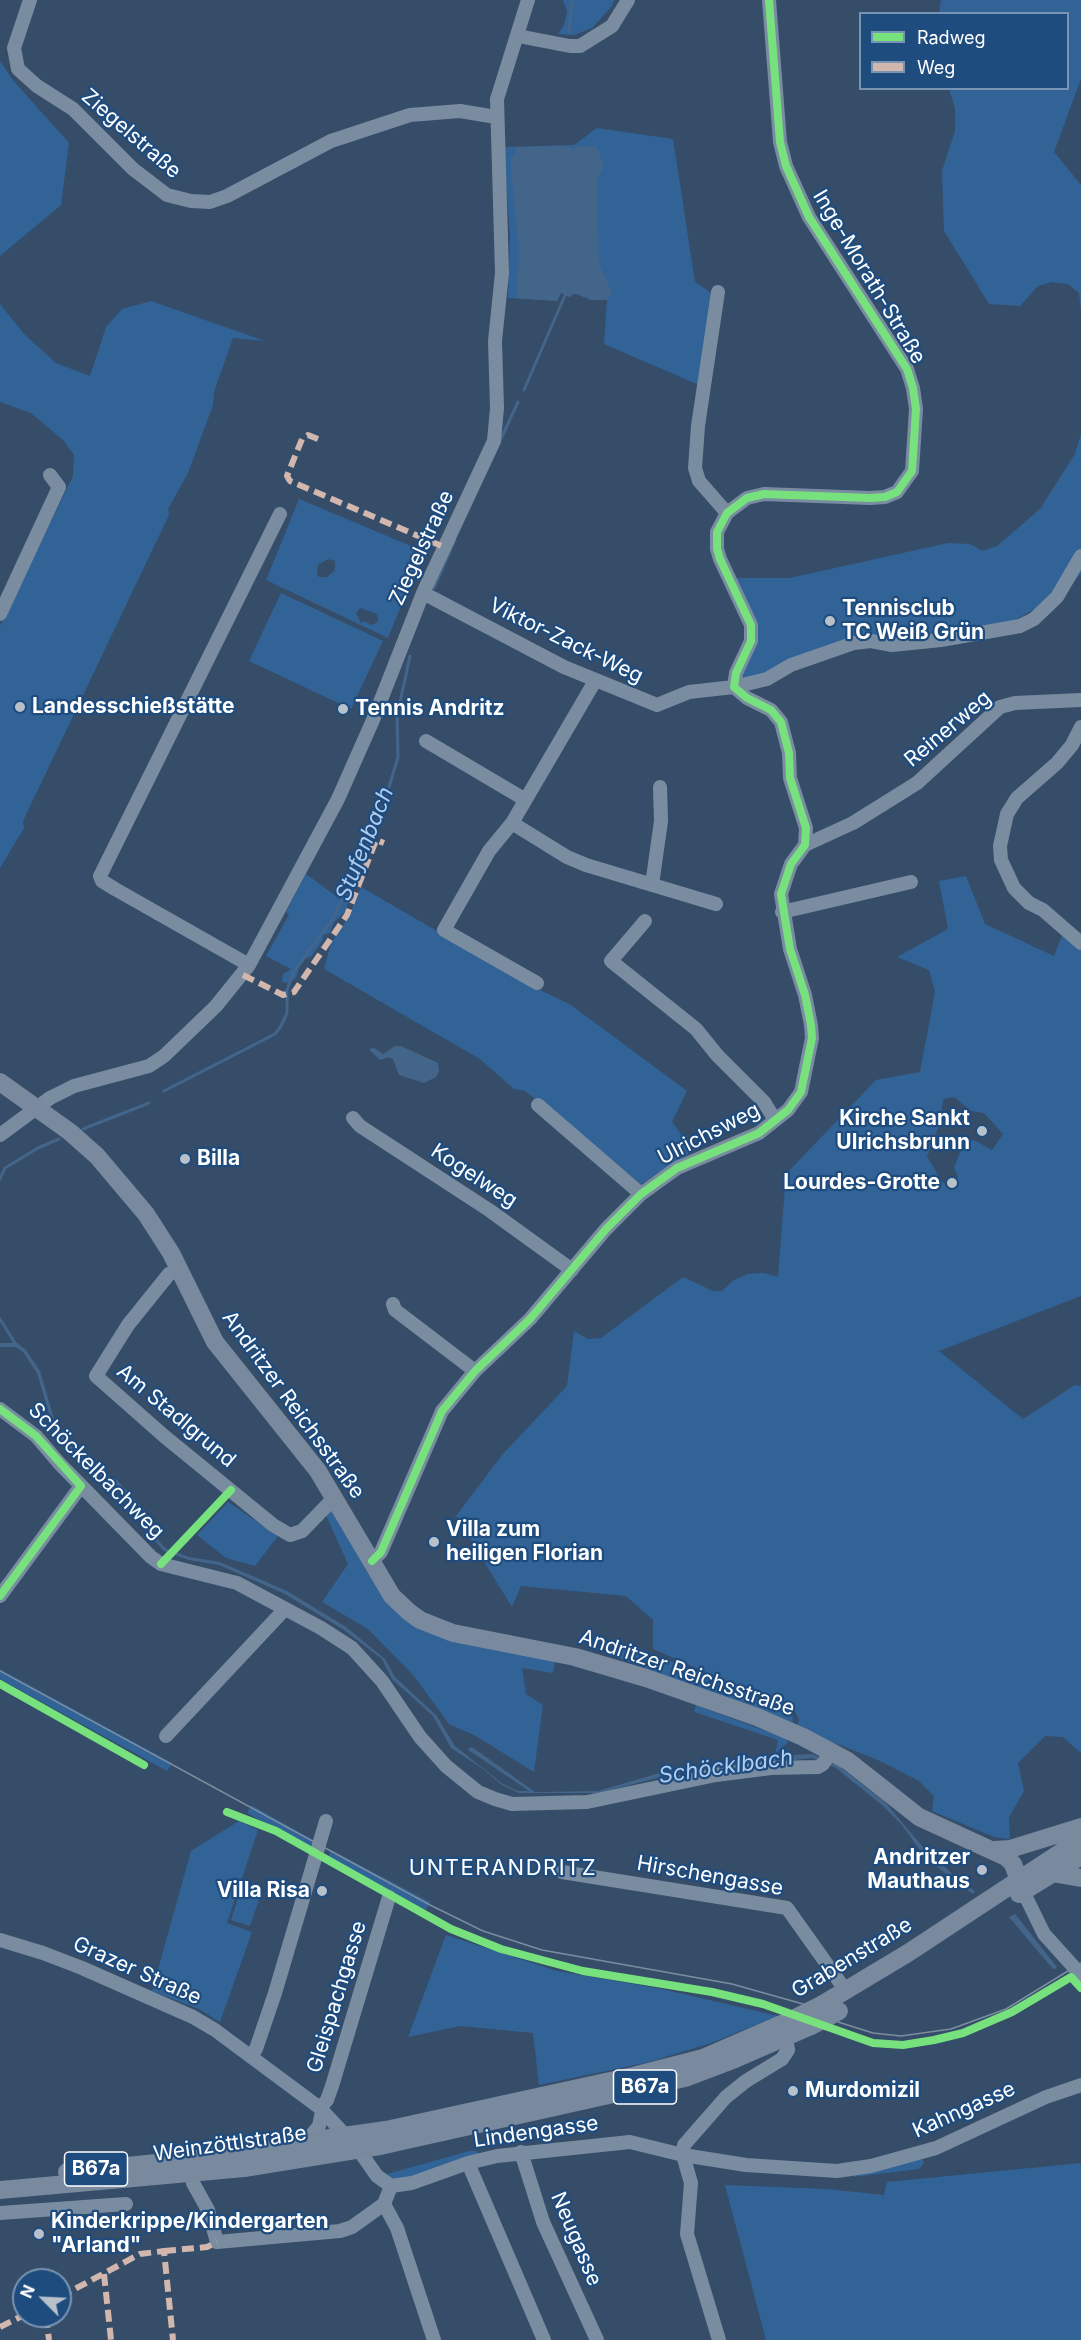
<!DOCTYPE html>
<html>
<head>
<meta charset="utf-8">
<style>
	body { margin:0 }
	#map { position:relative; width:1081px; height:2340px; overflow:hidden; background:#354d69; font-family:Inter,sans-serif }
	canvas { display:block }
	.legend { position:absolute; left:859px; top:12px; width:210px; height:78px; box-sizing:border-box; background:#1f4c7f; border:2px solid #7994b2; margin:0; padding:8px 10px; list-style:none; font-size:18px; color:#fff }
	.legend li { display:flex; align-items:center; gap:12px; height:30px }
	.legend b { width:30px; border:2px solid #7994b2 }
	.north { position:absolute; left:12px; top:2268px; width:60px; height:60px; box-sizing:border-box; background:#1f4c7f; border:2px solid #7994b2; border-radius:50%; rotate:294deg; font-size:16px; font-weight:700; line-height:24px; text-align:center; color:#fff }
	.north::after { content:''; display:block; margin:auto; width:21px; height:27px; background:#b8c1ca; clip-path:polygon(50% 0,100% 100%,50% 72%,0 100%) }
</style>
</head>
<body>
<div id="map">
<canvas width="1081" height="2340"></canvas>
<ul class="legend">
<li><b style="height:8px;background:#77e17e"></b>Radweg</li>
<li><b style="height:8px;background:#d1b7ad"></b>Weg</li>
</ul>
<div class="north">N</div>
</div>
<script>
const c = document.querySelector('canvas').getContext('2d');
c.lineJoin = 'round';
function paint(path, color) {
  c.fillStyle = color;
  c.fill(path, 'evenodd');
}
function toPath(rows) {
  const path = new Path2D();
  for (const r of rows) {
    path.moveTo(r[0], r[1]);
    for (let i = 2; i < r.length; i += 2) path.lineTo(r[i], r[i + 1]);
  }
  return path;
}
function trace(path, color, width, dash) {
  c.strokeStyle = color;
  c.lineWidth = width;
  c.lineCap = dash ? 'butt' : 'round';
  c.setLineDash(dash || []);
  c.stroke(path);
}
function write(font, color, halo, rows, align = 'center') {
  c.font = font + ' Inter,sans-serif';
  c.lineWidth = 4.5;
  c.setLineDash([]);
  c.textBaseline = 'middle';
  c.strokeStyle = halo;
  c.fillStyle = color;
  for (const [text, x, y, turn = 0] of rows) {
    c.save();
    c.translate(x, y);
    c.rotate((+turn || 0) * Math.PI / 180);
    c.textAlign = isNaN(turn) ? turn : align;
    if (halo) c.strokeText(text, 0, 0);
    c.fillText(text, 0, 0);
    c.restore();
  }
}
const green = toPath([
	[563,0,614,0,612,6,592,28,574,35,558,34,564,25,567,11],
	[941,0,1081,0,1081,79,1054,152,1081,185,1081,311,1079,293,1068,284,1052,282,1038,286,1020,306,989,304,944,231,942,171,955,131,955,108,949,89,1068,88,1068,14,939,13],
	[0,61,12,79,69,143,61,205,0,256],
	[597,128,673,139,695,282,714,295,699,385,604,344,607,300,591,300,563,289,557,301,508,298,510,237,504,147,574,145],
	[151,301,265,341,233,338,214,392,213,405,188,473,168,509,169,515,23,821,24,828,0,868,0,626,73,476,74,455,64,441,31,413,0,402,0,304,24,334,56,363,90,376,106,327,122,309],
	[1081,434,1081,573,1068,590,983,638,871,641,734,687,751,642,736,578,790,578,948,543,970,544,982,551,997,546,1040,509,1075,454],
	[299,499,423,551,388,638,266,580],
	[328,559,335,561,335,570,327,577,319,577,317,574,318,565],
	[360,608,377,614,378,622,371,625,364,621,361,623,356,613],
	[281,593,383,641,351,709,249,661],
	[306,874,340,899,344,887,356,885,344,913,334,922,330,933,323,935,323,940,311,957,306,958,299,968,296,978,288,983,282,982,283,974,291,969,266,956,289,915,286,912],
	[966,876,985,924,1054,956,1062,936,1081,947,1081,1296,939,1351,1023,1419,1075,1385,1081,1386,1081,1753,1063,1737,1045,1736,1018,1763,1024,1791,1009,1817,1010,1839,994,1837,932,1811,934,1796,919,1781,880,1761,840,1745,794,1734,799,1720,795,1711,653,1649,653,1620,626,1596,521,1586,512,1607,456,1516,502,1455,567,1386,574,1331,588,1339,601,1338,683,1277,713,1291,722,1291,734,1280,748,1274,764,1273,778,1277,786,1174,876,1080,920,1072,935,992,929,970,897,957,948,929,939,881],
	[954,1097,971,1111,984,1113,1003,1134,992,1150,976,1141,965,1139,954,1168,958,1177,953,1186,948,1186,942,1182,927,1156,941,1120,943,1099],
	[361,887,532,986,571,1005,687,1091,672,1122,693,1151,641,1184,525,1091,514,1089,480,1059,324,969,331,943,348,918],
	[228,1502,278,1536,255,1566,226,1558,197,1535],
	[333,1507,367,1572,400,1612,556,1658,553,1673,522,1668,526,1694,543,1705,534,1772,474,1735,449,1724,414,1676,368,1629,322,1602,348,1564,326,1515],
	[629,1644,792,1712,793,1721,789,1722,621,1659,618,1653,620,1647],
	[0,1669,172,1763,167,1771,0,1679],
	[696,1705,787,1739,787,1743,775,1754,778,1740,694,1712],
	[251,1805,313,1840,310,1847,247,1813],
	[239,1821,258,1830,227,1923,252,1932,220,2022,199,2009,152,1991,191,1851],
	[331,1850,430,1902,426,1910,328,1857],
	[242,1885,262,1891,250,1926,231,1920],
	[446,1935,557,1971,662,1989,778,2016,711,2043,649,2062,539,2085,533,2033,460,2026,408,2037],
	[469,2151,477,2151,479,2154,398,2181,384,2175],
	[922,2159,924,2163,919,2169,853,2177,857,2172],
	[1081,2163,1081,2340,766,2340,725,2185,826,2189,884,2195,887,2182]
]);
const water = toPath([
	[568,146,572,150,576,147,596,146,604,166,597,180,599,264,612,292,607,300,591,300,576,293,569,297,561,293,557,301,517,298,519,249,511,171,511,156,514,156,516,147],
	[395,1046,401,1046,438,1063,439,1071,436,1077,424,1083,399,1075,393,1059,389,1057,380,1060,369,1049,374,1048,383,1054],
	[0,1343,17,1343,26,1350,40,1371,54,1419,65,1440,96,1470,117,1480,144,1510,148,1528,165,1548,189,1557,220,1562,287,1591,346,1627,385,1659,395,1677,436,1715,455,1746,503,1784,518,1791,529,1791,467,1749,472,1747,535,1792,544,1792,598,1791,663,1772,776,1756,812,1754,839,1766,885,1802,922,1846,961,1882,975,1891,973,1894,941,1870,919,1849,902,1825,882,1805,836,1768,812,1758,681,1772,598,1793,519,1793,502,1785,483,1769,451,1748,433,1716,392,1679,382,1659,344,1630,285,1594,219,1565,189,1560,164,1551,144,1529,141,1511,114,1482,94,1473,62,1443,51,1420,37,1373,23,1352,15,1347,0,1347],
	[1015,1914,1057,1967,1055,1969,1053,1969,1009,1917]
]);
const stream = toPath([
	[569,32,572,0],
	[524,390,566,293],
	[500,441,518,402],
	[434,588,455,540],
	[164,1091,275,1034,281,1026,287,1013,287,990,294,971,335,916,338,906,347,896,383,807,398,757,397,716,410,656],
	[83,1129,149,1103],
	[0,1179,5,1168,38,1148,59,1139],
	[0,1319,15,1343]
]);
const minor = toPath([
	[30,0,14,48,18,69,37,86,73,109,133,169,167,195,191,201,210,202,227,196,331,141,410,115,460,111,496,117],
	[518,36,570,46,580,46,612,26,628,0],
	[718,292,698,426,695,468,699,481,727,513],
	[423,593,564,667,657,705,689,692,734,687,767,679,791,665,854,643,871,641,892,645,941,640,1020,626,1034,619,1057,597,1081,556],
	[0,614,59,487,50,475],
	[1081,727,1072,745,1057,763,1017,798,1007,814,1000,846,1001,860,1014,888,1029,903,1043,910,1081,943],
	[426,741,524,799],
	[512,823,567,857,586,865,716,904],
	[805,845,853,823,917,783,1000,707,1015,703,1081,700],
	[652,885,661,821,660,787],
	[782,912,911,882],
	[645,921,611,961,696,1029,717,1055,764,1102,775,1120],
	[249,965,115,889,102,881,100,876,280,514],
	[537,983,444,930,489,851,512,823,595,681],
	[538,1105,641,1194],
	[353,1118,360,1126,489,1210,572,1270],
	[0,1135,50,1098,74,1086,149,1066,164,1056,216,1006,249,965,338,799,373,720,423,593,494,441,497,408,495,341,502,273,497,99,528,0],
	[179,1270,169,1274,128,1325,96,1376,164,1436,273,1525,290,1535,302,1531,335,1497],
	[393,1304,395,1310,475,1371],
	[0,1409,36,1436,59,1463,151,1557,161,1564,237,1583,321,1628,352,1648,382,1681,420,1737,446,1766,478,1792,495,1799,512,1804,587,1802,716,1775,771,1768,818,1767,823,1764,831,1751],
	[372,1561,381,1552,442,1411,475,1371,530,1319,606,1229,641,1194,677,1168,759,1133,788,1110,801,1092,812,1038,811,1025,805,995,790,949,781,894,791,864,805,845,806,828,790,778,789,753,781,722,771,710,747,698,734,687,736,673,751,641,751,625,720,559,717,549,717,532,727,513,747,498,764,494,870,498,885,497,897,492,912,471,916,409,913,388,907,369,809,217,786,166,780,142,769,0],
	[0,1596,81,1486],
	[166,1736,285,1609],
	[562,1872,787,1908,846,1991],
	[1023,1891,1044,1934,1081,1975],
	[0,1940,43,1953,82,1968,193,2017,215,2030,320,2108,358,2149,377,2176,391,2186],
	[250,2056,256,2049,275,1993,326,1821],
	[320,2108,327,2100,332,2086,389,1897],
	[306,2142,319,2126,322,2111],
	[521,2152,543,2222,597,2340],
	[468,2163,544,2340],
	[192,2165,193,2183,208,2210,217,2242,340,2231,352,2227,384,2204,391,2186],
	[391,2186,412,2183,468,2163,497,2156,630,2142,683,2155,746,2165,837,2171,871,2166,936,2148,1046,2097,1081,2085],
	[384,2204,397,2228,434,2340],
	[0,2213,126,2204],
	[719,2340,687,2234,691,2183,683,2155,684,2145,726,2097,746,2081,782,2059,788,2050,786,2038]
]);
const major = toPath([
	[0,1082,70,1132,97,1156,146,1214,171,1253,215,1342,318,1471,392,1596,409,1612,420,1620,453,1633,575,1657,646,1678,757,1717,803,1737,848,1761,919,1817,1006,1857,1013,1864,1023,1891],
	[995,1850,1010,1849,1081,1827],
	[1052,1873,1081,1878],
	[1019,1894,1081,1856],
	[823,2004,908,1953,1081,1839],
	[67,2172,247,2154,329,2138,386,2130,633,2076,703,2058,793,2019],
	[0,2190,244,2168,380,2146,685,2078,735,2059,811,2026]
]);
const tram = toPath([
	[0,1671,430,1905,483,1931,542,1950,732,1984,803,2004],
	[838,2022,873,2033,901,2036,951,2029,1006,2009,1081,1963]
]);
const majorBridge = toPath([
	[793,2019,823,2004],
	[811,2026,839,2011]
]);
const quiet = toPath([
	[318,439,308,435,302,439,287,476,290,481,444,547],
	[243,975,283,995,294,992,347,915,376,840,384,843],
	[164,2251,207,2247,217,2242],
	[104,2274,111,2340],
	[60,2297,140,2254,164,2251,173,2340],
	[46,2316,49,2340],
	[0,2327,24,2315]
]);
const cycleway = toPath([
	[0,1409,36,1436,81,1486,0,1596],
	[372,1561,381,1552,442,1411,475,1371,530,1319,606,1229,641,1194,677,1168,759,1133,788,1110,801,1092,812,1038,811,1025,805,995,790,949,781,894,791,864,805,845,806,828,790,778,789,753,781,722,771,710,747,698,734,687,736,673,751,641,751,625,720,559,717,549,717,532,727,513,747,498,764,494,870,498,885,497,897,492,912,471,916,409,913,388,907,369,809,217,786,166,780,142,769,0],
	[161,1564,231,1490],
	[0,1684,144,1765],
	[227,1812,276,1831,451,1929,501,1949,583,1971,712,1992,763,2004,873,2043,903,2045,934,2040,963,2033,1012,2012,1071,1977,1081,1988]
]);
const markers = [
	[830,621,6,"#b8c1ca"],
	[20,707,6,"#b8c1ca"],
	[343,709,6,"#b8c1ca"],
	[982,1131,6,"#b8c1ca"],
	[185,1159,6,"#b8c1ca"],
	[952,1183,6,"#b8c1ca"],
	[434,1542,6,"#b8c1ca"],
	[982,1870,6,"#b8c1ca"],
	[322,1891,6,"#b8c1ca"],
	[793,2091,6,"#b8c1ca"],
	[39,2234,6,"#b8c1ca"]
];
const shields = [
	[645,2087,63],
	[96,2169,63]
];
const shieldNames = [
	["B67a",645,2087],
	["B67a",96,2169]
];
const streetNames = [
	["Ziegelstraße",131,134,41],
	["Inge-Morath-Straße",869,277,59],
	["Ziegelstraße",422,548,-65],
	["Viktor-Zack-Weg",566,641,26],
	["Reinerweg",948,729,-40],
	["Ulrichsweg",709,1134,-27],
	["Kogelweg",474,1176,33],
	["Andritzer Reichsstraße",293,1405,54],
	["Am Stadlgrund",176,1416,40],
	["Schöckelbachweg",96,1471,45],
	["Andritzer Reichsstraße",687,1673,19],
	["Hirschengasse",710,1876,10],
	["Grabenstraße",852,1958,-31],
	["Grazer Straße",137,1971,24],
	["Gleispachgasse",337,1997,-73],
	["Kahngasse",964,2110,-24],
	["Lindengasse",536,2132,-8],
	["Weinzöttlstraße",230,2144,-8],
	["Neugasse",576,2239,67]
];
const poiNames = [
	["Tennisclub",842,609],
	["TC Weiß Grün",842,633],
	["Landesschießstätte",32,707],
	["Tennis Andritz",355,709],
	["Kirche Sankt",970,1119,"right"],
	["Ulrichsbrunn",970,1143,"right"],
	["Billa",197,1159],
	["Lourdes-Grotte",940,1183,"right"],
	["Villa zum",446,1530],
	["heiligen Florian",446,1554],
	["Andritzer",970,1858,"right"],
	["Mauthaus",970,1882,"right"],
	["Villa Risa",310,1891,"right"],
	["Murdomizil",805,2091],
	["Kinderkrippe/Kindergarten",51,2222],
	["\"Arland\"",51,2246]
];
const waterNames = [
	["Stufenbach",365,844,-68],
	["Schöcklbach",726,1767,-8]
];
const neighbourhoodNames = [
	["UNTERANDRITZ",503,1868]
];
paint(green, '#326397');
paint(water, '#44658a');
trace(stream, '#44658a', 3);
trace(minor, '#7a8ca0', 14);
trace(major, '#79899e', 18);
trace(tram, '#7c8da0', 1.5);
trace(majorBridge, '#79899e', 18);
trace(quiet, '#d1b7ad', 6, [12, 6]);
trace(cycleway, '#77e17e', 8);
for (const [x, y, r, color] of markers) {
  const dot = new Path2D();
  dot.arc(x, y, r, 0, 2 * Math.PI);
  c.fillStyle = color;
  c.fill(dot);
  trace(dot, '#1f4c7f', 2);
}
for (const [x, y, w] of shields) {
  const box = new Path2D();
  box.roundRect(x - w / 2, y - 17, w, 34, 4.5);
  c.fillStyle = '#1f4c7f';
  c.fill(box);
  trace(box, '#fff', 1.5);
}
write('bold 20px', '#fff', null, shieldNames);
write('21px', '#fff', '#1f4c7f', streetNames);
write('bold 21px', '#fff', '#1f4c7f', poiNames, 'left');
write('italic 22px', '#afcef0', '#1f4c7f', waterNames);
c.letterSpacing = '1.5px';
write('22px', '#fff', '#1f4c7f', neighbourhoodNames);
c.letterSpacing = '0px';
</script>
</body>
</html>
